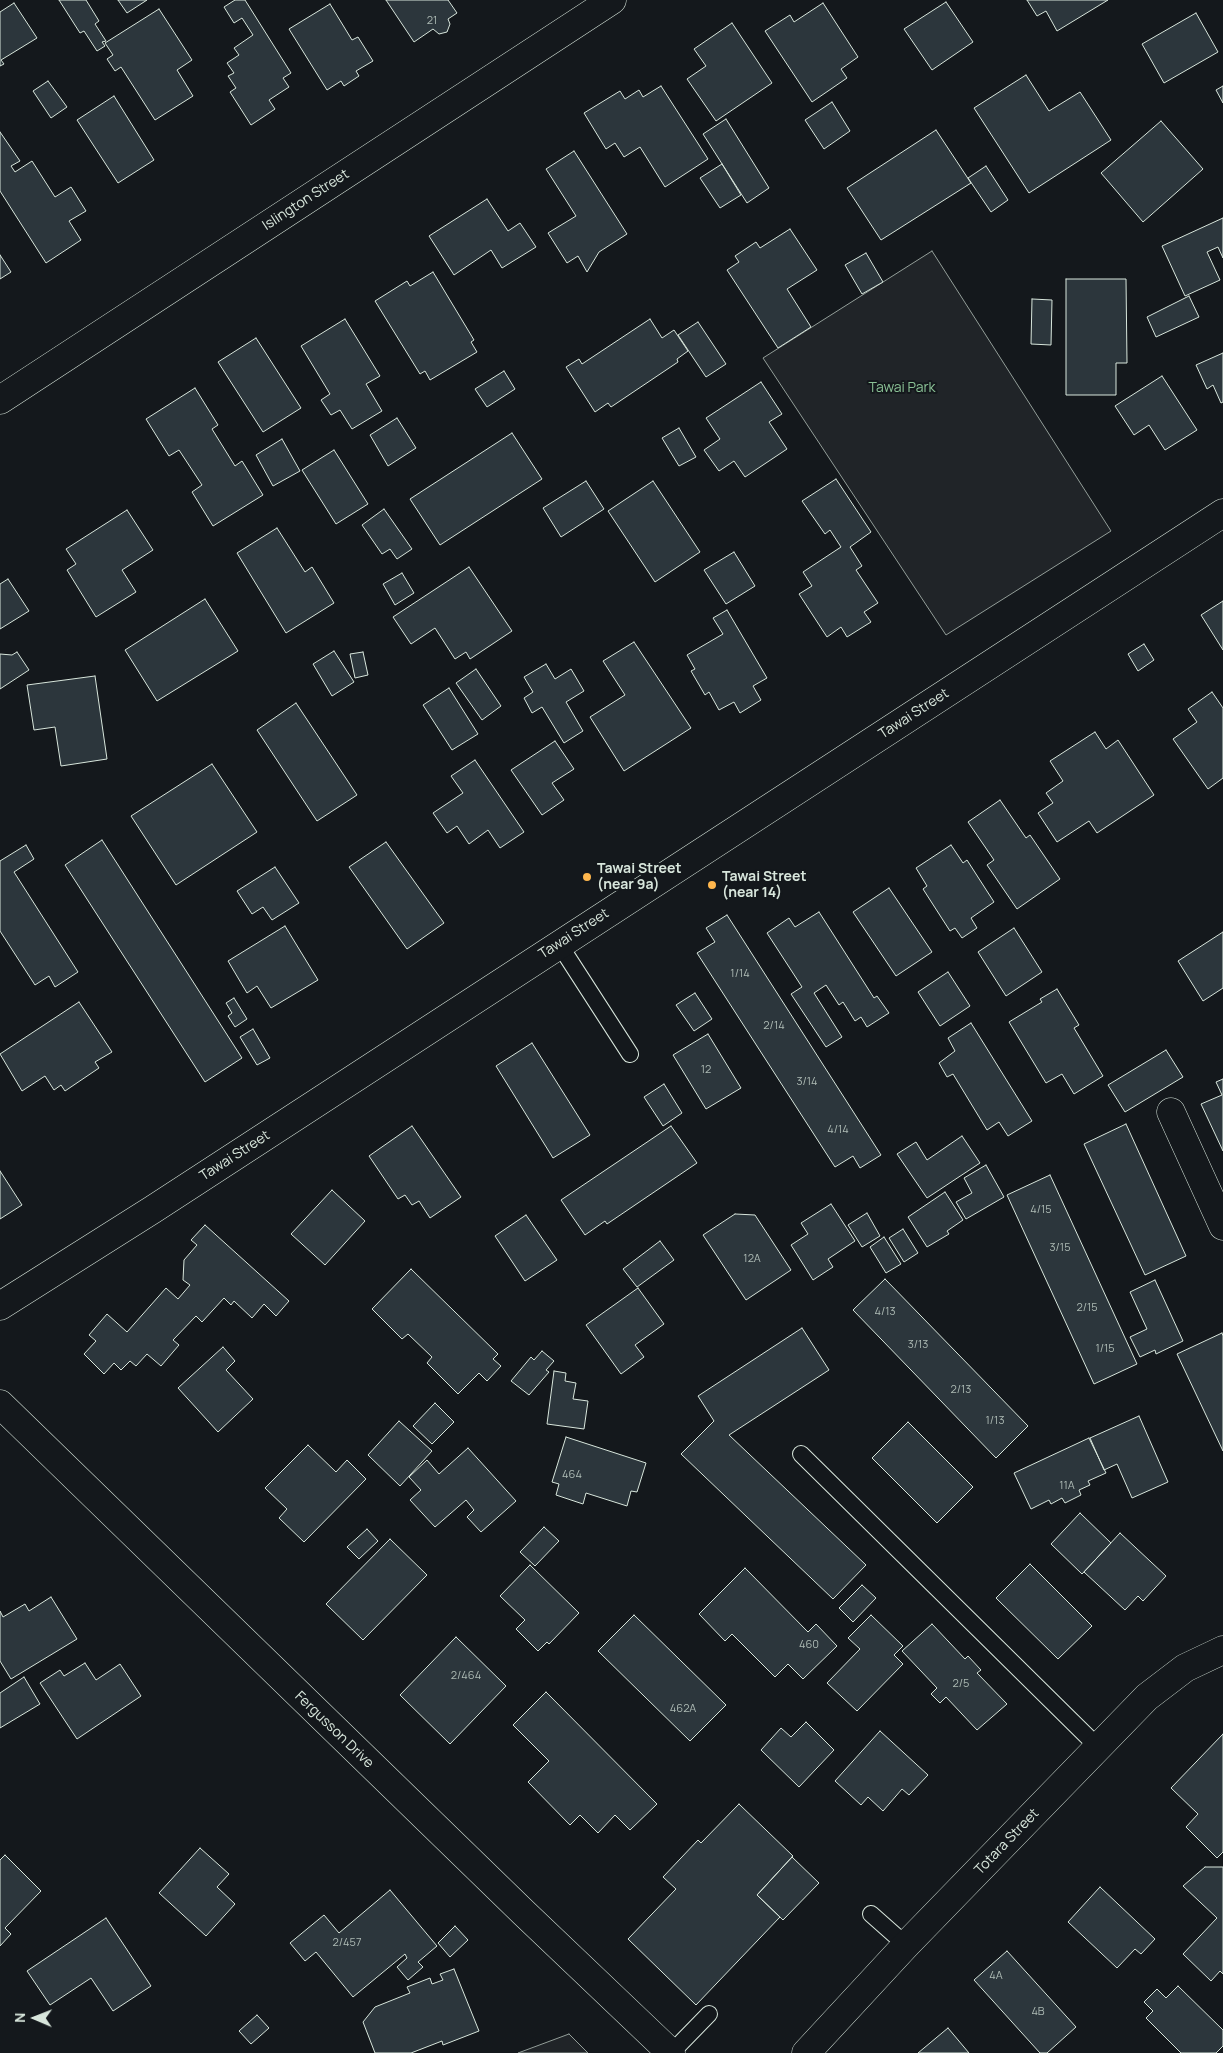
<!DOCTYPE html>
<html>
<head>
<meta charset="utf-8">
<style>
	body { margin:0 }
	#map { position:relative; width:1223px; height:2053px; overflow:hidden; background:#14181c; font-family:Manrope,sans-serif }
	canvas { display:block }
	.north { position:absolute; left:10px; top:1993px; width:50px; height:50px; -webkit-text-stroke:4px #14181c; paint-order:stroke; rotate:271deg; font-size:14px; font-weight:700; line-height:20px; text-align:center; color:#d8e6dc }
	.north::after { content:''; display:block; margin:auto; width:18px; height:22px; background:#d8e6dc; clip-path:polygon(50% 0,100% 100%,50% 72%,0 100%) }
</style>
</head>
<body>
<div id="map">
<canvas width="1223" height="2053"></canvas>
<div class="north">N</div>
</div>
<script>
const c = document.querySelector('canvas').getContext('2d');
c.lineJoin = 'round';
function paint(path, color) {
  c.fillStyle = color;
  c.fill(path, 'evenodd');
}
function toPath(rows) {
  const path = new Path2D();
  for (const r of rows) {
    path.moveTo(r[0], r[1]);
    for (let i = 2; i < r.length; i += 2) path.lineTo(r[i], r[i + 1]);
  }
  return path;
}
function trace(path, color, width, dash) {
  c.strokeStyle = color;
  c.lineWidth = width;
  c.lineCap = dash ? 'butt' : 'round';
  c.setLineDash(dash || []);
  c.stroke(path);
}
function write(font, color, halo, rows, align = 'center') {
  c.font = font + ' Manrope,sans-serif';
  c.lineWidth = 4;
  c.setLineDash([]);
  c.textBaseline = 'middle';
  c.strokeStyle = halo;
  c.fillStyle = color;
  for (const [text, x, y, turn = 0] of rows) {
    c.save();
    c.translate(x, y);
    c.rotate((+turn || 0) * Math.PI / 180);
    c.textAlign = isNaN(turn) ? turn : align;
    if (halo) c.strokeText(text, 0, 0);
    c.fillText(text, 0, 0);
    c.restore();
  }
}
const green = toPath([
	[932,251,1111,531,946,635,763,358,932,251],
	[569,2034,588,2053,518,2053,569,2034]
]);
const building = toPath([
	[59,0,86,0,99,21,95,24,106,41,102,42,105,46,97,51,84,31,80,33,59,0],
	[118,0,147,0,127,13,118,0],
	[235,0,245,0,291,73,283,78,289,87,269,100,275,109,251,125,230,92,236,88,228,76,234,73,227,63,239,55,234,48,253,35,242,18,234,23,224,7,235,0],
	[386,0,448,0,457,13,448,19,450,24,447,32,439,34,433,29,414,42,386,0],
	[1027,0,1108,0,1057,31,1046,11,1037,16,1027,0],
	[946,2,973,42,932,70,904,29,946,2],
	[14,3,37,38,1,60,4,64,0,66,0,12,14,3],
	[823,3,858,57,841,69,847,78,812,102,765,31,790,15,794,22,823,3],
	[330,4,352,40,358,37,373,61,356,71,359,76,344,86,341,81,327,90,289,29,330,4],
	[159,9,192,60,177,70,193,96,155,120,121,67,115,71,107,59,113,55,105,43,159,9],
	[1196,13,1218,52,1164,83,1142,44,1196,13],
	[732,23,772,83,716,121,687,79,706,66,694,49,732,23],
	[1026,75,1049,111,1080,92,1111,140,1029,193,974,108,1026,75],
	[48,81,67,107,51,118,33,91,48,81],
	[661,86,708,159,665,187,640,147,624,157,615,143,606,149,584,113,620,91,625,99,639,90,643,97,661,86],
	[1223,86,1223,103,1216,90,1223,86],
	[114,96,154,160,118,183,77,120,114,96],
	[832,102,850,131,824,149,805,120,832,102],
	[726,119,769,188,747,203,703,134,726,119],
	[1161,121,1203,169,1143,222,1101,173,1161,121],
	[936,130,971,183,881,240,847,188,936,130],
	[0,132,20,161,11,166,15,172,32,161,55,197,71,187,86,211,69,221,81,240,46,263,0,191,0,132],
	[574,151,627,234,599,252,587,272,578,256,567,263,548,233,576,216,546,169,574,151],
	[722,164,741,195,720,208,700,178,722,164],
	[986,166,1008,200,991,212,968,178,986,166],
	[487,199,508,231,520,223,536,247,502,268,491,250,454,275,429,236,487,199],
	[1223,218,1223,258,1218,247,1207,252,1220,280,1185,296,1162,246,1223,218],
	[790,229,817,270,787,289,811,327,778,348,727,270,739,262,735,256,756,242,760,248,790,229],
	[866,253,883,282,862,294,845,265,866,253],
	[0,255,11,272,0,279,0,255],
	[433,272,474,340,471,342,477,352,430,380,425,371,420,374,375,301,407,281,410,286,433,272],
	[1066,279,1126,279,1127,363,1116,363,1116,395,1066,395,1066,279],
	[1189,296,1199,317,1156,337,1147,317,1189,296],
	[1032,299,1052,300,1051,345,1031,344,1032,299],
	[345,319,380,376,366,384,382,411,352,429,340,410,331,415,321,400,330,394,301,346,345,319],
	[650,319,662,338,674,330,688,351,677,359,678,362,611,407,608,403,595,412,566,367,579,359,582,364,650,319],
	[698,322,726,364,706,377,678,335,698,322],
	[256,338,301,408,263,432,218,362,256,338],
	[1223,353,1223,402,1221,403,1213,385,1207,389,1196,365,1223,353],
	[504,371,515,389,487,407,475,389,504,371],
	[1162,376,1197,430,1165,450,1149,425,1134,435,1115,406,1162,376],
	[761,382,782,414,769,422,787,449,745,477,734,461,719,471,704,450,720,439,706,418,761,382],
	[195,388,218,425,212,429,235,466,242,461,263,495,213,526,192,492,202,485,179,450,169,456,146,419,195,388],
	[397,418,416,448,388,466,370,435,397,418],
	[679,428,696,457,679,466,662,438,679,428],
	[512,433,542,479,440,545,410,499,512,433],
	[282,439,300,471,273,486,256,455,282,439],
	[334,450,368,504,336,524,302,470,334,450],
	[836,479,871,532,850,547,862,566,856,570,878,603,864,612,871,622,847,637,841,627,827,637,799,594,812,586,803,572,841,547,830,530,825,534,802,501,836,479],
	[586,481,604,509,561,537,543,508,586,481],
	[653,481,700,552,655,582,608,511,653,481],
	[384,509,412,549,397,559,390,549,382,554,362,525,384,509],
	[127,510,153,550,122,570,136,592,96,617,67,570,76,564,66,549,127,510],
	[277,528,305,572,312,567,334,603,286,633,237,553,277,528],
	[734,552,755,586,726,604,704,570,734,552],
	[469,567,512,631,470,659,466,652,455,659,435,628,411,644,393,617,469,567],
	[402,573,414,593,395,605,383,584,402,573],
	[8,579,29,611,0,629,0,584,8,579],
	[205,599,238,651,157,701,125,650,205,599],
	[1223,601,1223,650,1201,615,1223,601],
	[727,610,767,678,753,686,761,700,740,713,734,702,719,710,709,692,705,695,691,671,695,669,687,655,723,634,713,618,727,610],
	[634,642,691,728,624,771,590,717,625,695,603,661,634,642],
	[1144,644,1154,660,1138,671,1128,654,1144,644],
	[334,651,354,682,332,696,313,664,334,651],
	[17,652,29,670,0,689,0,654,12,655,17,652],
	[363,652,368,675,355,678,350,654,363,652],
	[546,664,555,679,571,669,584,691,566,702,583,731,564,743,542,707,532,713,524,698,533,692,524,677,546,664],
	[476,669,501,706,482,720,456,683,476,669],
	[95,676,107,759,61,766,55,727,34,730,27,685,95,676],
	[449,688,478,734,452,750,423,705,449,688],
	[1212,692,1223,708,1223,778,1208,789,1173,739,1197,722,1188,709,1212,692],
	[296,703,357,795,317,821,257,730,296,703],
	[1095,732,1106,749,1118,740,1154,795,1097,833,1089,821,1057,842,1038,813,1053,803,1046,793,1063,781,1050,761,1095,732],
	[555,741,574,769,552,783,564,800,542,815,511,770,555,741],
	[475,760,524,832,500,848,488,830,469,844,457,826,447,833,433,813,463,793,451,776,475,760],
	[212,764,257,832,176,885,131,816,212,764],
	[1000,800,1026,838,1030,835,1060,879,1017,909,987,865,994,860,968,822,1000,800],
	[102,840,242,1058,205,1082,65,865,102,840],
	[386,842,444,923,407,949,349,867,386,842],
	[26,845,34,859,14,872,78,972,55,987,49,976,35,985,0,931,0,861,26,845],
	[951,845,963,863,967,860,994,902,971,918,977,928,962,938,955,928,950,931,923,889,927,886,916,868,951,845],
	[275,867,299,903,272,920,263,907,252,914,237,891,275,867],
	[889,888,932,952,896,976,853,912,889,888],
	[819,912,874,998,877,996,889,1013,867,1027,861,1017,855,1021,843,1002,839,1005,826,985,814,993,842,1037,826,1047,791,994,802,987,767,933,789,918,795,927,819,912],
	[727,915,881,1155,860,1168,853,1156,835,1167,697,953,715,942,706,928,727,915],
	[285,926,318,980,271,1008,257,986,247,993,228,961,285,926],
	[1014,928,1042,972,1006,996,978,952,1014,928],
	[1223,932,1223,988,1203,1001,1178,961,1223,932],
	[948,972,970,1006,940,1026,918,992,948,972],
	[1057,989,1079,1025,1074,1028,1103,1076,1074,1094,1062,1074,1046,1083,1009,1022,1042,1002,1040,999,1057,989],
	[695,993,712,1019,694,1031,676,1005,695,993],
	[234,998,247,1019,235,1027,228,1016,232,1013,226,1003,234,998],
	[79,1002,112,1052,95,1062,99,1068,65,1091,61,1085,54,1090,45,1076,22,1091,0,1054,79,1002],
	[971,1023,1032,1121,1008,1136,999,1122,987,1130,953,1074,947,1077,939,1063,955,1051,948,1038,971,1023],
	[253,1029,270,1058,257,1065,240,1037,253,1029],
	[708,1034,741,1088,706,1109,673,1055,708,1034],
	[532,1043,590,1135,553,1158,496,1066,532,1043],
	[1166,1050,1183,1077,1125,1112,1108,1085,1166,1050],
	[1223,1079,1223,1151,1201,1104,1222,1095,1216,1082,1223,1079],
	[664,1084,682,1113,663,1126,644,1097,664,1084],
	[1126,1124,1186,1256,1145,1275,1084,1144,1126,1124],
	[412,1126,461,1197,430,1218,419,1201,412,1205,405,1195,398,1199,369,1156,412,1126],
	[671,1126,697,1163,607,1224,605,1221,585,1235,561,1200,671,1126],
	[962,1136,980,1163,927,1198,897,1154,916,1142,927,1160,962,1136],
	[986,1165,1004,1197,966,1219,956,1202,972,1193,964,1178,986,1165],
	[0,1171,22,1205,0,1219,0,1171],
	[1050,1175,1137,1364,1094,1384,1007,1195,1050,1175],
	[332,1190,365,1221,325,1265,291,1234,332,1190],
	[945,1192,963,1220,947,1231,949,1234,927,1247,908,1217,945,1192],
	[831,1204,855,1241,828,1259,833,1267,813,1280,791,1245,808,1234,801,1223,831,1204],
	[867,1213,880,1236,862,1247,848,1225,867,1213],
	[735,1214,755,1215,791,1270,746,1300,703,1235,735,1214],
	[526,1215,557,1260,525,1281,495,1236,526,1215],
	[205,1225,289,1301,276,1316,264,1304,252,1318,234,1301,231,1305,224,1298,202,1322,196,1316,173,1340,179,1345,161,1366,147,1354,136,1366,130,1361,121,1370,114,1363,104,1374,84,1354,96,1341,89,1335,107,1314,127,1332,166,1288,178,1299,190,1285,183,1280,184,1260,197,1245,191,1240,205,1225],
	[903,1229,918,1253,904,1262,889,1238,903,1229],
	[884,1237,901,1264,886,1273,870,1247,884,1237],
	[660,1241,674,1260,637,1287,623,1269,660,1241],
	[411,1269,498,1354,493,1359,501,1366,487,1381,479,1373,458,1394,427,1363,432,1357,408,1334,402,1339,372,1309,411,1269],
	[885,1279,1028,1426,996,1458,853,1310,885,1279],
	[1155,1280,1183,1341,1156,1354,1155,1350,1140,1357,1130,1337,1147,1329,1130,1292,1155,1280],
	[638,1288,664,1324,635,1345,644,1357,621,1374,586,1325,638,1288],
	[802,1328,829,1370,729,1435,866,1565,833,1599,681,1454,714,1421,698,1396,802,1328],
	[1222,1333,1223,1336,1223,1451,1177,1354,1222,1333],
	[223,1347,235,1361,226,1370,253,1399,218,1432,178,1388,223,1347],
	[542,1351,554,1361,546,1370,549,1372,529,1395,511,1381,531,1357,534,1360,542,1351],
	[554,1371,566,1373,565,1381,576,1383,573,1399,588,1401,584,1429,547,1424,554,1371],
	[435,1403,454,1422,432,1444,413,1426,435,1403],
	[1139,1416,1168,1482,1132,1498,1117,1464,1104,1470,1090,1438,1139,1416],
	[399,1421,432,1451,400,1486,368,1455,399,1421],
	[908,1422,973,1487,937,1523,872,1458,908,1422],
	[566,1437,646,1463,637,1492,631,1491,627,1506,586,1493,583,1504,556,1495,559,1484,552,1482,566,1437],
	[1089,1438,1106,1473,1088,1481,1090,1485,1079,1490,1081,1495,1065,1503,1062,1498,1051,1504,1049,1500,1031,1509,1014,1473,1089,1438],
	[308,1445,336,1472,347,1460,366,1479,304,1542,279,1518,287,1509,265,1488,308,1445],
	[468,1448,516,1501,481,1532,467,1517,474,1510,466,1500,435,1527,410,1500,421,1490,409,1477,427,1460,439,1474,468,1448],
	[1080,1513,1111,1543,1082,1574,1051,1544,1080,1513],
	[544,1527,559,1541,535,1566,520,1552,544,1527],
	[367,1529,378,1541,359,1559,347,1547,367,1529],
	[1120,1533,1166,1576,1143,1601,1138,1596,1125,1610,1084,1572,1120,1533],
	[390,1539,427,1575,363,1640,326,1604,390,1539],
	[1030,1564,1092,1626,1058,1659,996,1598,1030,1564],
	[530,1565,579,1613,549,1644,547,1642,538,1651,516,1629,525,1620,500,1596,530,1565],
	[745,1568,808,1632,816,1624,837,1646,803,1679,788,1664,775,1677,732,1634,725,1641,699,1614,745,1568],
	[862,1585,876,1598,853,1622,839,1608,862,1585],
	[51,1597,77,1639,11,1679,0,1661,0,1611,3,1617,25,1604,29,1611,51,1597],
	[634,1615,726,1705,690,1741,598,1651,634,1615],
	[871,1615,903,1646,894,1655,903,1664,857,1711,827,1683,860,1649,848,1638,871,1615],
	[932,1624,965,1659,968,1656,981,1670,977,1673,1007,1704,977,1730,946,1697,940,1703,931,1694,937,1688,902,1651,932,1624],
	[456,1637,506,1686,450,1744,400,1695,456,1637],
	[85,1663,96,1680,120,1664,141,1696,77,1739,40,1683,60,1670,64,1676,85,1663],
	[24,1677,40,1704,0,1728,0,1693,24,1677],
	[546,1692,657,1804,630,1830,615,1815,598,1833,580,1815,570,1825,528,1782,549,1761,513,1725,546,1692],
	[806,1722,834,1750,799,1787,761,1750,781,1728,791,1737,806,1722],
	[880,1731,928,1775,909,1795,902,1789,883,1811,868,1797,861,1805,835,1781,880,1731],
	[1223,1734,1223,1852,1217,1858,1186,1827,1198,1814,1171,1788,1223,1734],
	[739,1804,793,1856,757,1895,780,1917,696,2005,628,1939,676,1889,663,1877,698,1840,701,1843,739,1804],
	[200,1848,229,1874,217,1887,235,1904,206,1936,159,1893,200,1848],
	[5,1855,41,1891,5,1928,11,1934,0,1946,0,1860,5,1855],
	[792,1857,819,1883,783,1920,757,1895,792,1857],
	[1205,1867,1223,1867,1223,1974,1220,1971,1211,1981,1183,1954,1217,1918,1183,1886,1205,1867],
	[1100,1887,1155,1939,1141,1954,1135,1949,1117,1968,1068,1922,1100,1887],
	[390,1890,437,1946,418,1962,423,1967,408,1980,397,1967,407,1958,405,1954,353,1997,316,1952,305,1961,290,1943,324,1915,339,1933,390,1890],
	[106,1918,151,1986,113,2011,91,1978,50,2005,27,1971,106,1918],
	[455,1926,468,1940,450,1957,438,1943,455,1926],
	[1007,1951,1076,2027,1047,2053,1040,2053,974,1980,1007,1951],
	[454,1969,479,2031,443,2045,442,2041,411,2053,375,2053,363,2022,375,2007,410,1993,407,1987,430,1978,432,1984,443,1980,440,1974,454,1969],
	[1178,1986,1223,2030,1223,2046,1216,2053,1181,2053,1146,2018,1153,2011,1144,2002,1157,1989,1166,1998,1178,1986],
	[257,2015,269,2028,251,2044,239,2031,257,2015],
	[948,2028,969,2053,918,2053,948,2028]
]);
const service = toPath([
	[559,944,630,1054],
	[801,1454,1099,1748],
	[871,1914,906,1945],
	[671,2053,709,2014]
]);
const minor = toPath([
	[0,400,612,0],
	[1171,1112,1223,1226],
	[0,1306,152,1210,1223,513],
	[806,2053,906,1945,1147,1697,1185,1668,1223,1650]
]);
const secondary = toPath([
	[0,1404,524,1913,671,2053]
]);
const markers = [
	[587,877,5,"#ffb74d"],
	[712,885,5,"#ffb74d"]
];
const numberNames = [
	["21",432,21],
	["1/14",740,974],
	["2/14",774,1026],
	["12",706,1070],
	["3/14",807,1082],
	["4/14",838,1130],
	["4/15",1041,1210],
	["3/15",1060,1248],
	["12A",752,1259],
	["2/15",1087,1308],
	["4/13",885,1312],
	["3/13",918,1345],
	["1/15",1105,1349],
	["2/13",961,1390],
	["1/13",995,1421],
	["464",572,1475],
	["11A",1067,1486],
	["460",809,1645],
	["2/464",466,1676],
	["2/5",961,1684],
	["462A",683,1709],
	["2/457",347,1943],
	["4A",996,1976],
	["4B",1038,2012]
];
const streetNames = [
	["Islington Street",306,200,-33],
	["Tawai Street",914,714,-33],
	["Tawai Street",574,934,-33],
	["Tawai Street",235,1156,-33],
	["Fergusson Drive",334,1730,44],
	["Totara Street",1007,1842,-46]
];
const parkNames = [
	["Tawai Park",902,388]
];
const poiNames = [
	["Tawai Street",597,869],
	["(near 9a)",597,885],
	["Tawai Street",722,877],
	["(near 14)",722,893]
];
paint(green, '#202428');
trace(green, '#939e99', 1);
paint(building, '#2c363c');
trace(building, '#d8e6dc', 1);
trace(service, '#d8e6dc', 18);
trace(minor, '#d8e6dc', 29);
trace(secondary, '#d8e6dc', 29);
trace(service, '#14181c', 16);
trace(minor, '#14181c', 28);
trace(secondary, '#14181c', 28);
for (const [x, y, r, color] of markers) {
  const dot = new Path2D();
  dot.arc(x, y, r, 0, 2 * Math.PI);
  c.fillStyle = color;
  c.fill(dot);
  trace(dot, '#14181c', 2);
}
write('11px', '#adbab4', null, numberNames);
write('14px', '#d8e6dc', '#14181c', streetNames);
write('14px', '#8ac095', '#14181c', parkNames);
write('bold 14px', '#d8e6dc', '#14181c', poiNames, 'left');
</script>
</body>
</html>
